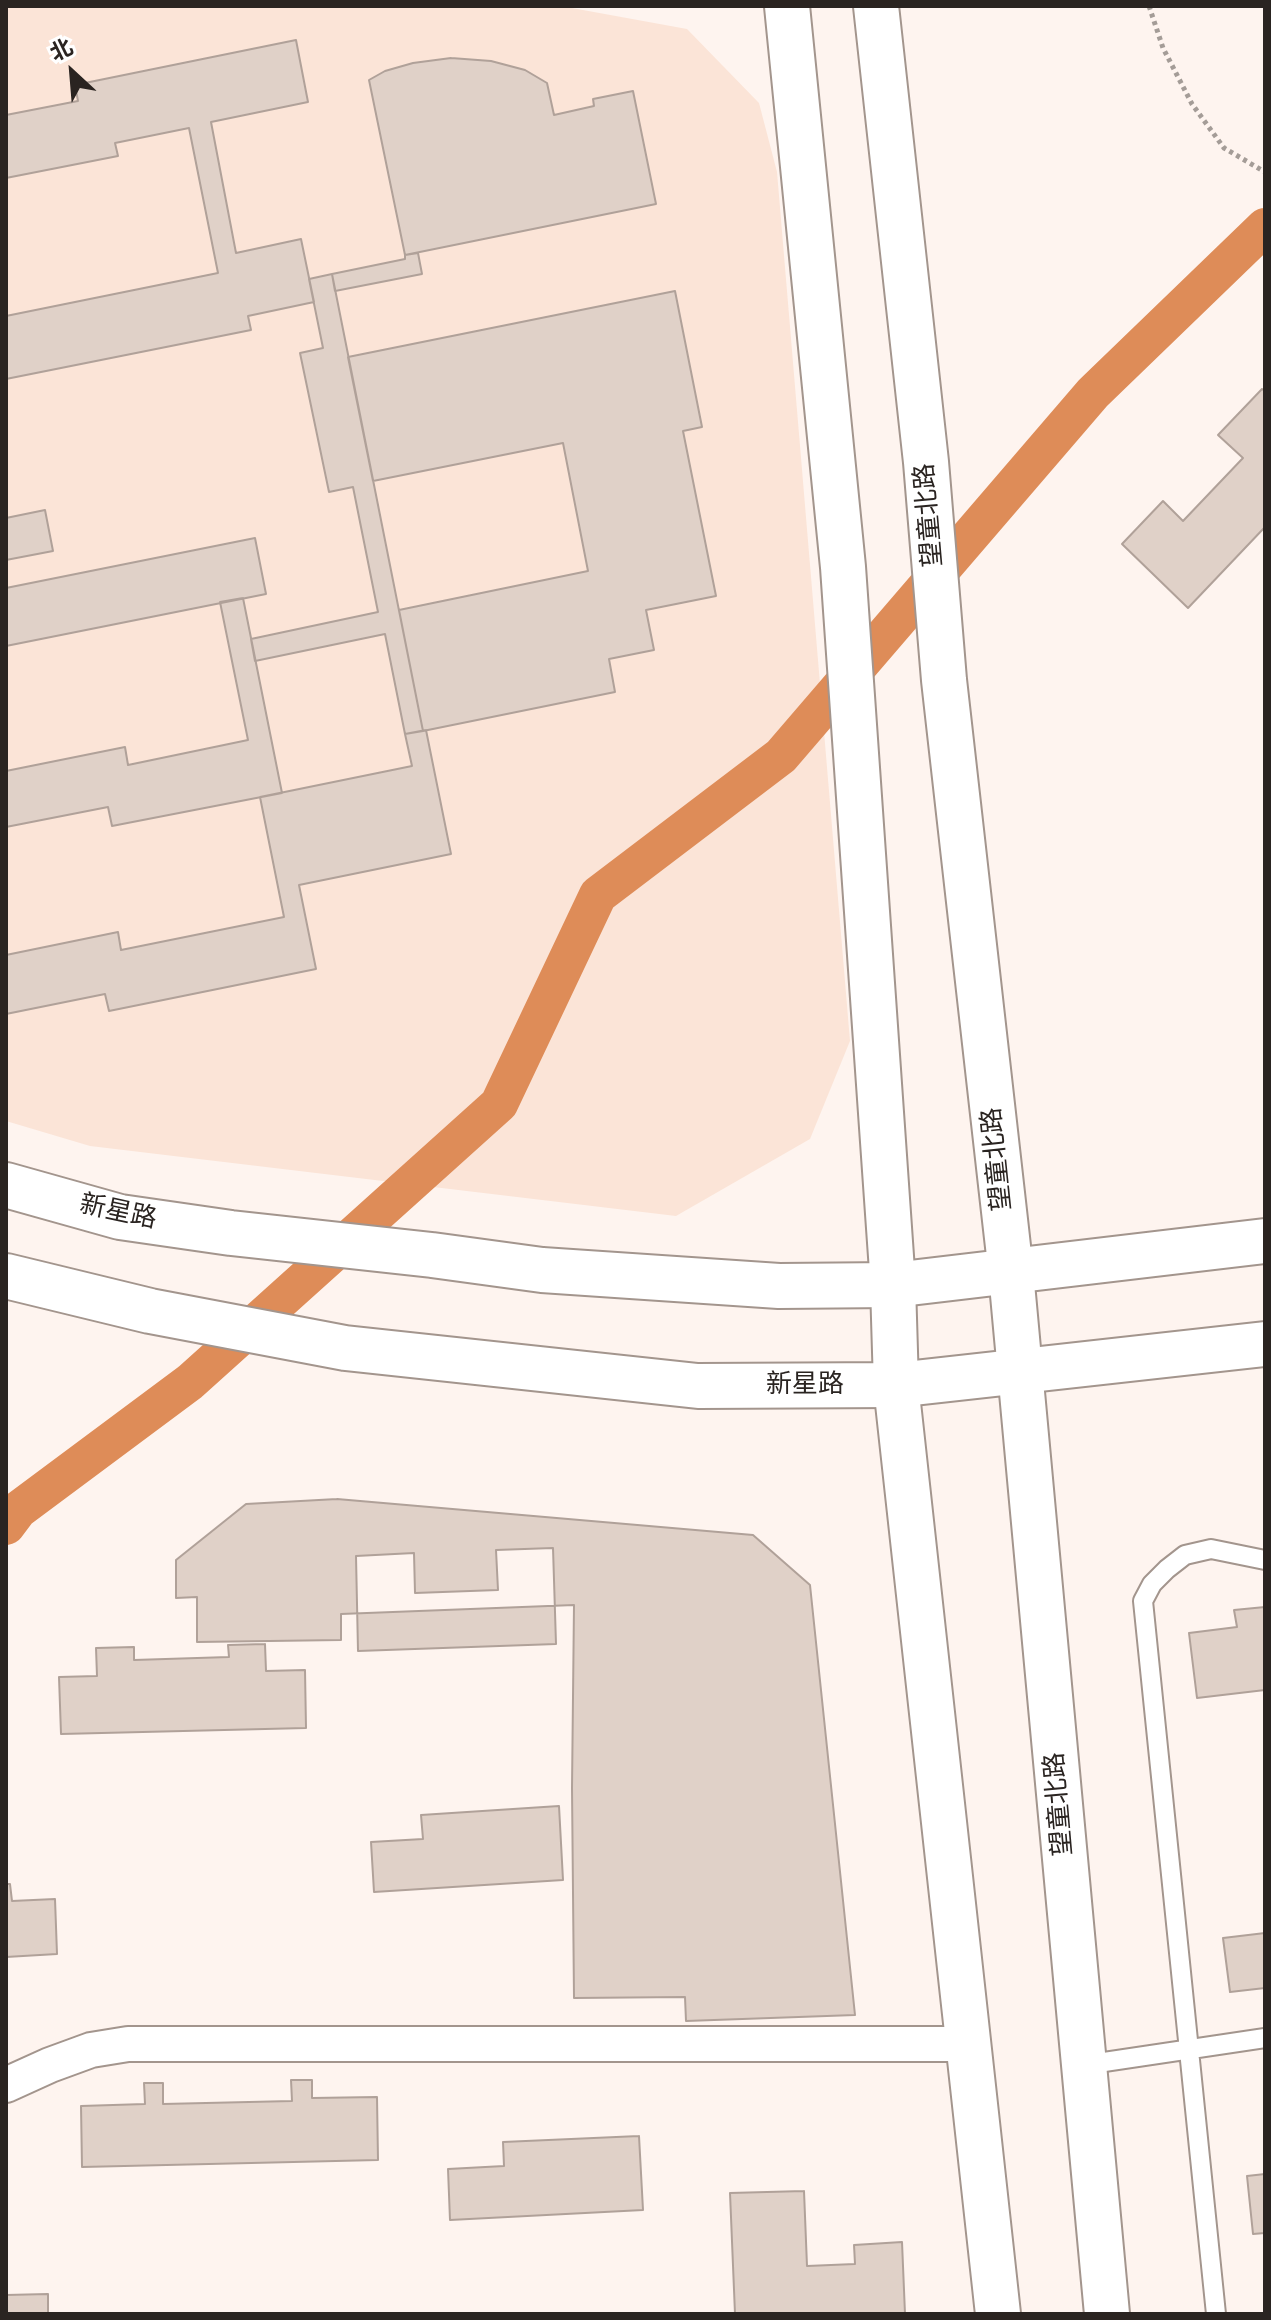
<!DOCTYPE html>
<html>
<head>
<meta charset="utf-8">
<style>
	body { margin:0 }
	#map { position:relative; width:1271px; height:2320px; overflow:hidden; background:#fef4ef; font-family:Poppins,"Noto Sans SC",sans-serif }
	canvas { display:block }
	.frame { position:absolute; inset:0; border:8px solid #2a2421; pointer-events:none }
	.north { position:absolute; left:32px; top:32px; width:80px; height:80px; -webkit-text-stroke:6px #fff; paint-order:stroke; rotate:334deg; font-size:22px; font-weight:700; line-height:32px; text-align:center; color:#2a2421 }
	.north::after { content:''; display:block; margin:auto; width:28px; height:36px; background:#2a2421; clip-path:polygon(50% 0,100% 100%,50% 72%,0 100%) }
</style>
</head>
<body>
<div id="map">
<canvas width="1271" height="2320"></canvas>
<div class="frame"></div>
<div class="north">北</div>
</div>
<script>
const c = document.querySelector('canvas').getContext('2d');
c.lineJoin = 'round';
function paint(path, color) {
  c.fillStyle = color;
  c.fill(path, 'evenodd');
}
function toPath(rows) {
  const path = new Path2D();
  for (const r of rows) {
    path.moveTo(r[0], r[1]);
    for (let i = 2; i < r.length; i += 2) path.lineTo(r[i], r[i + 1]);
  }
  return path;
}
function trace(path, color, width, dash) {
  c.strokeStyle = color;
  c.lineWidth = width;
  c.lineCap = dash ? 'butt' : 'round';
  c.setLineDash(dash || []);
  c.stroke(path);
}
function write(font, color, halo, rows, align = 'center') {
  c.font = font + ' Poppins,"Noto Sans SC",sans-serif';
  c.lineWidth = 8;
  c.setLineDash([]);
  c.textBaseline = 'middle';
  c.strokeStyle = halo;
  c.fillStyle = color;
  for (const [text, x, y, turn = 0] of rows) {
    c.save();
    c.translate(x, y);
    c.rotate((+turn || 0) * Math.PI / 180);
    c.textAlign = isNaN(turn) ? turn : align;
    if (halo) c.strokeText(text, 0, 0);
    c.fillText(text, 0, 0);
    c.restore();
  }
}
const built = toPath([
	[6,6,561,6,687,29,759,103,777,172,850,1041,810,1139,676,1216,90,1146,6,1121]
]);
const canal = toPath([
	[6,1526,18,1510,190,1382,499,1104,598,895,781,756,1093,393,1265,227]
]);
const building = toPath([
	[296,40,308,102,211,122,236,253,301,239,314,302,248,316,251,330,6,379,6,316,218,273,189,128,115,143,118,156,6,178,6,115,78,101,75,85,296,40],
	[451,58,491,61,525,70,547,83,554,115,594,106,593,99,633,91,656,204,405,255,369,80,385,71,413,63,451,58],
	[418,253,422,274,335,291,332,274,405,259,405,255,418,253],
	[332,274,423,731,405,734,385,634,255,661,251,639,378,612,353,487,329,492,300,353,323,348,309,279,332,274],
	[675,291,702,427,683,431,716,596,646,610,654,650,609,659,615,692,423,731,399,610,588,571,563,443,373,481,348,357,675,291],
	[1262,389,1265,391,1265,527,1188,608,1122,544,1163,501,1183,521,1243,458,1218,435,1262,389],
	[45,510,53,551,6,560,6,518,45,510],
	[255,538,266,594,6,646,6,588,255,538],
	[243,598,282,793,112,826,108,807,6,827,6,771,125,747,128,765,248,740,220,602,243,598],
	[426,730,451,854,299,885,316,969,109,1011,105,994,6,1014,6,955,118,932,121,950,284,917,260,797,412,766,405,734,426,730],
	[337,1499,753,1535,810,1585,855,2015,686,2021,685,1997,574,1998,572,1788,574,1605,341,1614,341,1640,197,1642,197,1597,176,1598,176,1560,246,1504,337,1499],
	[553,1548,556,1644,358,1651,356,1556,414,1553,415,1593,498,1590,496,1550,553,1548],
	[1265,1607,1265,1690,1197,1698,1189,1633,1237,1627,1234,1610,1265,1607],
	[265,1644,266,1671,305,1670,306,1728,61,1734,59,1677,97,1676,96,1648,134,1647,134,1660,229,1657,228,1645,265,1644],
	[559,1806,563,1880,374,1892,371,1842,423,1839,421,1815,559,1806],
	[6,1884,10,1884,12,1901,55,1899,57,1954,6,1957,6,1884],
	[1265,1933,1265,1988,1230,1992,1223,1938,1265,1933],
	[291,2080,312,2080,312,2098,377,2097,378,2160,82,2167,81,2106,145,2104,144,2083,163,2083,163,2104,292,2101,291,2080],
	[639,2136,643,2210,450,2220,448,2169,504,2166,503,2142,639,2136],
	[1265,2174,1265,2233,1253,2234,1247,2176,1265,2174],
	[804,2191,807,2266,855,2264,854,2245,902,2242,905,2314,735,2314,730,2193,804,2191],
	[48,2294,48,2314,6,2314,6,2295,48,2294]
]);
const path = toPath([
	[1149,6,1163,48,1192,104,1224,148,1265,172]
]);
const service = toPath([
	[1084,2065,1265,2038],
	[1216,2314,1143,1601,1152,1584,1167,1569,1185,1555,1211,1549,1265,1560]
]);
const minor = toPath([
	[6,2085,50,2065,91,2050,128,2044,969,2044]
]);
const secondary = toPath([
	[787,6,843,567,893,1285,896,1385,998,2314],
	[876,6,926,462,944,680,1011,1273,1107,2314]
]);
const primary = toPath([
	[6,1185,120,1217,231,1233,432,1255,542,1270,779,1286,893,1285,1265,1241],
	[6,1276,150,1311,345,1348,698,1386,896,1385,1265,1344]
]);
const streetNames = [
	["望童北路",930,515,-95],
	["望童北路",998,1159,-96],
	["新星路",118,1213,12],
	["新星路",805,1385],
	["望童北路",1060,1804,-95]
];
paint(built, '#fbe4d7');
trace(canal, '#de8c58', 38);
paint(building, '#e0d1c8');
trace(building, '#b0a199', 2);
trace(service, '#a3958d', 22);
trace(minor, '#a3958d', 38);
trace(secondary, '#a3958d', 48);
trace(primary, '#a3958d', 48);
trace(path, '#a49c97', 5, [4, 4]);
trace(service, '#fff', 18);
trace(minor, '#fff', 34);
trace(secondary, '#fff', 44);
trace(primary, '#fff', 44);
write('26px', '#2a2421', '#fff', streetNames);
</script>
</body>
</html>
